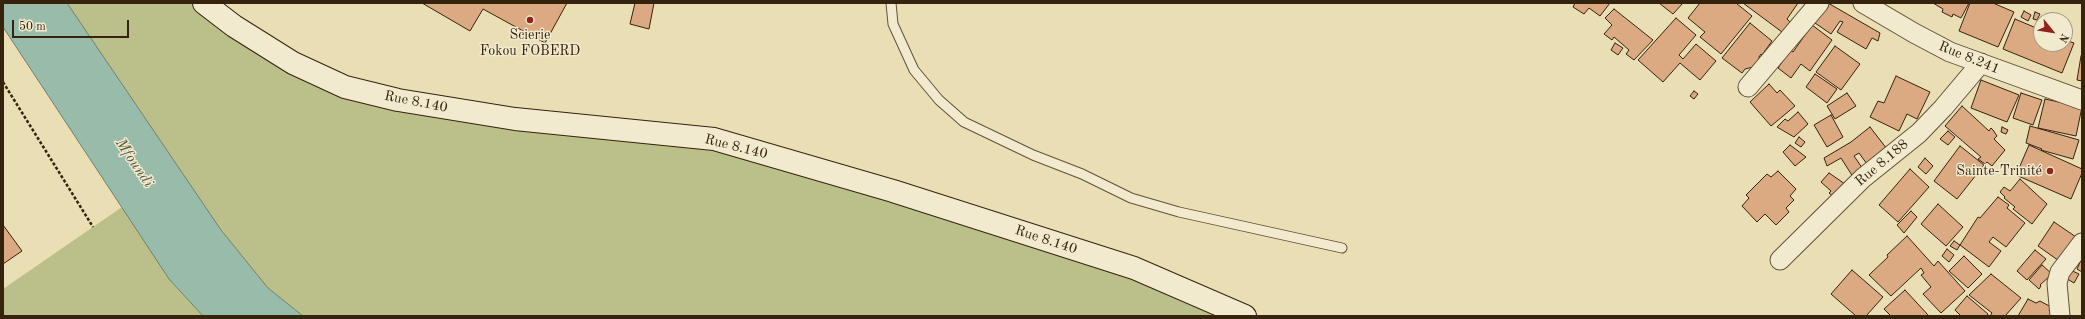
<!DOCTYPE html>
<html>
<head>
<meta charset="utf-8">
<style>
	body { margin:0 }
	#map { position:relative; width:2085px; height:319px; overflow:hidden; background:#eadeb5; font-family:"Old Standard TT",serif }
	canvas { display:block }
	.frame { position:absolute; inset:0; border:4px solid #35230d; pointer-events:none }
	.north { position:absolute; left:2033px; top:12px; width:40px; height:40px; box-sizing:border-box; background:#f1eacf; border:1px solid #a69a81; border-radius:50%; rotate:120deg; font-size:11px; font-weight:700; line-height:16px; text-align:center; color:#35230d }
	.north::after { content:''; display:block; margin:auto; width:14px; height:18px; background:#8f2418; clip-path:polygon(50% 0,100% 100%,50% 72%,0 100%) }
	.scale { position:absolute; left:12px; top:20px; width:117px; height:18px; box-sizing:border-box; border:2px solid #35230d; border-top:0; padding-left:5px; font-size:12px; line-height:14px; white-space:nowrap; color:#35230d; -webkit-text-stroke:3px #f1eacf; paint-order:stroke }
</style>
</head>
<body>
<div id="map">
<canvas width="2085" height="319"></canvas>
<div class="frame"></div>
<div class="north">N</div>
<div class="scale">50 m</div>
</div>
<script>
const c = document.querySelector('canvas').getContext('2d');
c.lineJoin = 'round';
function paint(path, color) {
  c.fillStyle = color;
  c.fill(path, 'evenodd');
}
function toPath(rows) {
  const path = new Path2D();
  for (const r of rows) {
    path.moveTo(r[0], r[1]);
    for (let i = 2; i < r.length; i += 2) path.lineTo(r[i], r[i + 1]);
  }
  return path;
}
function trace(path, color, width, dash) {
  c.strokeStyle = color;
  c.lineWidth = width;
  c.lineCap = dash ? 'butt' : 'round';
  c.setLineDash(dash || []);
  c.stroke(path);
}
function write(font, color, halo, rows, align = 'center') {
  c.font = font + ' "Old Standard TT",serif';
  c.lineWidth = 3;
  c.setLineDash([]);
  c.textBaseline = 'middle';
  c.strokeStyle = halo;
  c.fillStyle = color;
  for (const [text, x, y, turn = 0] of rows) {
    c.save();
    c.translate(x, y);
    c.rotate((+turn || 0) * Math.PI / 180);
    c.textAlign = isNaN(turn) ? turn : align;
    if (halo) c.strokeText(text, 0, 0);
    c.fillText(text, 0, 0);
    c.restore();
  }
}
const green = toPath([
	[67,3,204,3,345,87,714,139,1245,316,303,316,268,288,221,230],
	[122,207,169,279,203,316,3,316,3,289]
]);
const water = toPath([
	[3,3,67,3,221,230,268,288,303,316,203,316,169,279,3,27,3,3]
]);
const building = toPath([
	[422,3,567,3,545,43,483,9,470,31,422,3],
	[635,3,654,3,649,29,630,24,635,3],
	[1575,3,1610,3,1600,16,1589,8,1584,14,1573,7,1575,3],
	[1659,3,1683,3,1673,14,1659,3],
	[1700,3,1736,3,1752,16,1721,54,1700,37,1705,32,1688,18,1700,3],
	[1743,3,1798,3,1787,19,1793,25,1786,35,1743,3],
	[1828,3,1880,33,1878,41,1872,38,1866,49,1837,32,1843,22,1840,21,1831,34,1815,23,1828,3],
	[1933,3,1969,3,1961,18,1953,14,1952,17,1942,12,1943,9,1933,3],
	[1970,3,1993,3,2014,12,1998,47,1959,31,1970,3],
	[1614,9,1653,40,1634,60,1626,54,1629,50,1614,37,1612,40,1604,34,1612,25,1605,18,1614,9],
	[2024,11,2031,15,2028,21,2021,17,2024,11],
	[2035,12,2040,14,2037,20,2033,19,2035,12],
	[1676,18,1696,35,1679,55,1683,59,1696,44,1716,61,1700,80,1680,63,1663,82,1638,60,1676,18],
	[2015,19,2041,30,2041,44,2065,44,2065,40,2074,43,2062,73,2003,49,2015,19],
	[1750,23,1772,41,1762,55,1761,54,1759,57,1759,61,1753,67,1745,69,1742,73,1722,58,1750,23],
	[1812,25,1832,40,1810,71,1801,64,1791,78,1778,68,1790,50,1793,52,1812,25],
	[1615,43,1623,48,1618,55,1611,50,1615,43],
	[1835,46,1860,64,1841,90,1816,72,1835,46],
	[2081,56,2082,56,2082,81,2077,80,2081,56],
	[1815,74,1837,89,1827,103,1806,87,1815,74],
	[1896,76,1930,92,1917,119,1907,114,1899,131,1870,117,1878,101,1884,103,1896,76],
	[1981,80,2019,95,2007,122,1971,108,1981,80],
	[1769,84,1777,93,1780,90,1795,106,1771,126,1750,102,1769,84],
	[1694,91,1698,94,1694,99,1690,96,1694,91],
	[1847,93,1856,106,1835,119,1827,106,1847,93],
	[2021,93,2042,100,2033,125,2013,118,2021,93],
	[2045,99,2082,107,2076,136,2038,128,2045,99],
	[1962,106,1989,131,1991,128,1993,130,1997,136,1994,139,2005,150,1992,166,1987,162,1985,164,1978,159,1981,157,1945,126,1962,106],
	[1798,112,1808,124,1794,137,1777,127,1785,119,1788,121,1798,112],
	[1831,115,1843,137,1827,147,1814,125,1831,115],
	[2030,126,2079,140,2073,159,2041,150,2042,149,2026,143,2030,126],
	[1870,127,1887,149,1867,164,1859,153,1854,156,1865,172,1855,180,1841,158,1827,166,1824,158,1851,142,1870,127],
	[2002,127,2008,130,2006,134,2001,132,2002,127],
	[1948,131,1955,137,1948,145,1940,139,1948,131],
	[1799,137,1805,142,1801,147,1795,143,1799,137],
	[1790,145,1806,157,1795,166,1783,152,1790,145],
	[2029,145,2082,169,2082,173,2071,199,2016,175,2029,145],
	[1960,146,1984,165,1957,199,1934,181,1960,146],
	[1925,158,1933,166,1926,174,1918,167,1925,158],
	[1910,169,1929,187,1898,222,1879,205,1910,169],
	[1778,171,1796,189,1790,196,1794,200,1786,208,1789,212,1776,225,1765,214,1757,222,1742,206,1749,198,1746,195,1767,174,1771,177,1778,171],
	[1829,173,1848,186,1836,199,1829,193,1831,191,1821,182,1829,173],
	[2020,179,2047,204,2032,224,2013,209,2015,207,2004,198,2005,197,2000,192,2004,187,2010,191,2020,179],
	[1998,197,2009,205,2007,208,2025,223,2006,247,1993,237,1989,242,2001,251,1989,267,1960,245,1978,217,1980,218,1998,197],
	[1938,204,1963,227,1946,246,1921,224,1938,204],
	[1911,211,1917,217,1904,233,1897,225,1911,211],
	[2054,222,2079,239,2062,263,2038,246,2054,222],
	[3,225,22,251,3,264,3,225],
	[1907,236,1934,266,1938,261,1965,291,1941,313,1923,294,1931,287,1921,275,1924,273,1921,268,1891,296,1869,275,1888,257,1887,255,1907,236],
	[1954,241,1960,245,1957,250,1950,246,1954,241],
	[1947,249,1954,255,1949,262,1942,256,1947,249],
	[2035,250,2046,259,2027,280,2017,271,2035,250],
	[1964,256,1982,274,1968,288,1949,271,1964,256],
	[2082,258,2082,272,2077,269,2082,258],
	[2042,265,2052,274,2040,285,2041,286,2039,289,2029,280,2042,265],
	[2068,269,2079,274,2074,283,2064,277,2068,269],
	[1852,270,1883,297,1866,316,1856,316,1831,294,1852,270],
	[1991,274,2021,298,2005,316,1990,316,1992,313,1969,295,1991,274],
	[1905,290,1929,316,1891,316,1884,309,1905,290],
	[1967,296,1988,314,1987,316,1961,316,1955,310,1967,296],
	[2028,299,2036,303,2040,301,2051,307,2049,311,2057,316,2018,316,2028,299]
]);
const path = toPath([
	[3,82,93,227]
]);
const service = toPath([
	[891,3,893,24,914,70,939,100,964,122,1033,155,1082,174,1131,198,1179,212,1342,248]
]);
const minor = toPath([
	[1863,3,1914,33,1950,52,2082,100],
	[1748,87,1819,3],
	[1780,260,1863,178,1919,133,1943,108,1981,63],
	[2060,316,2057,283,2060,272,2082,243]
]);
const secondary = toPath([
	[204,3,234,26,293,63,345,87,398,100,515,119,714,139,893,191,1134,268,1245,316]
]);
const markers = [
	[530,20,4,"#8f2418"],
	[2050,171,4,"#8f2418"]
];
const poiNames = [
	["Scierie",530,35],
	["Fokou FOBERD",530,51],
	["Sainte-Trinité",2042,171,"right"]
];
const streetNames = [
	["Rue 8.241",1969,58,22],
	["Rue 8.140",416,102,11],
	["Rue 8.140",736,147,14],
	["Rue 8.188",1882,163,-40],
	["Rue 8.140",1046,240,18]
];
const waterNames = [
	["Mfoundi",134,163,56]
];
paint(green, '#bbc08b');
paint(water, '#98bca9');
trace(water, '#707f6b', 1);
paint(building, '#dbaa82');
trace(building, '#35230d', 1);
trace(service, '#625237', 11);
trace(minor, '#625237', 21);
trace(secondary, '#35230d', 24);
trace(path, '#35230d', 2.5, [3, 2]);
trace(service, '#f1eacf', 9);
trace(minor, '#f1eacf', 19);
trace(secondary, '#f1eacf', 22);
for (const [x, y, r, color] of markers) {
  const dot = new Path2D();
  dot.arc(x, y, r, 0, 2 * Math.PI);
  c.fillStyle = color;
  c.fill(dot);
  trace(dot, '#f1eacf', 1.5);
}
write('14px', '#35230d', '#f1eacf', poiNames);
write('14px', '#35230d', '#f1eacf', streetNames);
write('italic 15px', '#53513c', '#f1eacf', waterNames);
</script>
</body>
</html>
